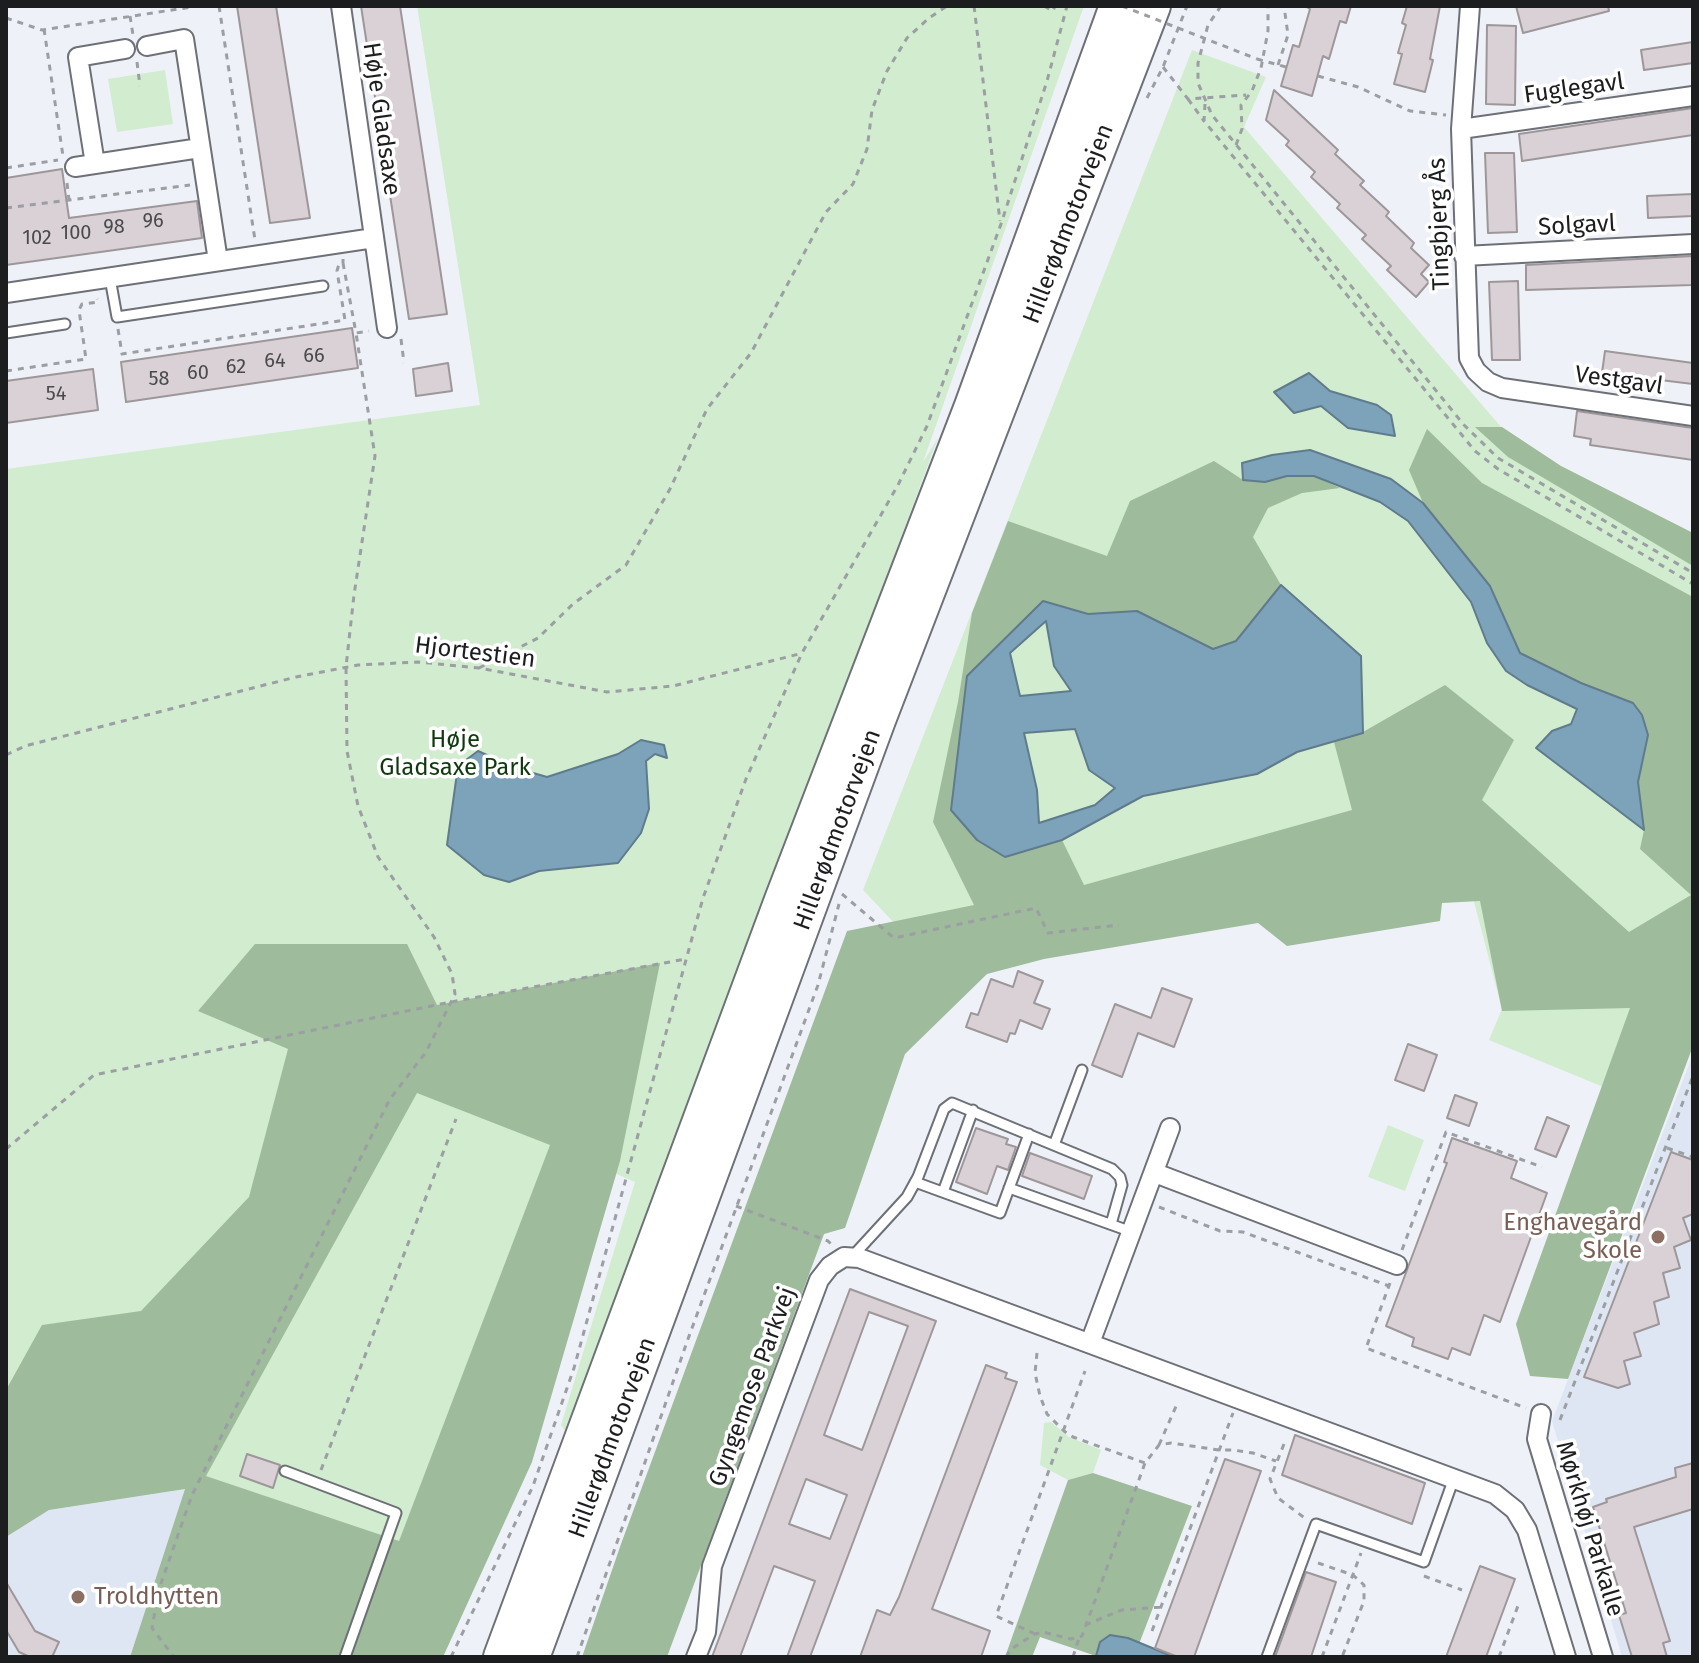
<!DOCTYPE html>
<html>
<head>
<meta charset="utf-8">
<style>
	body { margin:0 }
	#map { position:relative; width:1699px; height:1663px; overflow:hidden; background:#eef2f8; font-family:"Fira Sans",sans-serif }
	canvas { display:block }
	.frame { position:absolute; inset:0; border:8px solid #1b1d1f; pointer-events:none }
</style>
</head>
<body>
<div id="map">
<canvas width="1699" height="1663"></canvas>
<div class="frame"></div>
</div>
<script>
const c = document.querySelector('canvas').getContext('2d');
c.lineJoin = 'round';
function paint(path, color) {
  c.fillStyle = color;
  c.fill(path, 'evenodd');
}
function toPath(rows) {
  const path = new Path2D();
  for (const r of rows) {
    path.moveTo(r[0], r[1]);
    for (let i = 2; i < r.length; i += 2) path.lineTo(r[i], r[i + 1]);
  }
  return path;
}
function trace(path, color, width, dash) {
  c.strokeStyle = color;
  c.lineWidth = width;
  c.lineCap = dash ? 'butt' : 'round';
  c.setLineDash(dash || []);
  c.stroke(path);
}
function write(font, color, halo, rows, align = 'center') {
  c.font = font + ' "Fira Sans",sans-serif';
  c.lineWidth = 7;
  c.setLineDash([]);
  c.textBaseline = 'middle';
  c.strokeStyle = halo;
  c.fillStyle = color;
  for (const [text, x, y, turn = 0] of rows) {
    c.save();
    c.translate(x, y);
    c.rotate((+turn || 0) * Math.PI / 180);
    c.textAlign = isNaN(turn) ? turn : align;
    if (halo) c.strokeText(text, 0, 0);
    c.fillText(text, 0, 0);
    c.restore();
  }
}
const built = toPath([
	[1693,1054,1693,1657,1622,1657,1552,1421],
	[185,1489,130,1657,6,1657,6,1537,49,1510]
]);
const green = toPath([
	[417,6,1084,6,923,462,938,438,567,1434,561,1425,635,1182,550,1145,399,1542,206,1476,185,1489,6,1516,6,469,480,405],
	[1192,50,1266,77,1244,127,1501,427,1561,466,1693,533,1693,1028,1640,1186,1601,1086,1489,1040,1502,1009,1471,890,1046,896,900,929,863,890],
	[165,70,173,124,117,132,108,79],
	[1388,1125,1424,1140,1405,1191,1368,1177],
	[1051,1422,1069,1437,1101,1450,1093,1473,1068,1480,1040,1465,1044,1423]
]);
const forest = toPath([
	[1475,427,1502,427,1561,466,1693,533,1693,566,1508,457],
	[1427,429,1482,483,1693,597,1693,1046,1568,1379,1530,1376,1516,1324,1630,1008,1502,1011,1480,901,1442,903,1440,921,1287,946,1258,923,1044,959,987,974,905,1054,845,1228,824,1234,667,1657,582,1657,621,1544,847,931,974,905,933,822,958,702,972,613,1008,521,1107,556,1130,501,1214,461,1243,480,1265,482,1287,476,1314,476,1340,488,1302,493,1268,508,1253,537,1281,585,1236,641,1213,649,1137,611,1088,614,1043,601,967,676,1005,857,1062,840,1084,885,1352,810,1334,742,1363,732,1445,685,1514,740,1482,800,1629,932,1691,895,1640,849,1644,830,1638,782,1648,735,1633,703,1581,683,1520,653,1491,586,1423,503,1409,470],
	[255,944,407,944,437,1005,660,963,620,1161,532,1462,443,1657,130,1657,185,1489,49,1510,6,1537,6,1390,42,1325,141,1311,249,1197,288,1049,198,1011],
	[417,1093,550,1145,399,1541,206,1476],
	[1093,1473,1192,1506,1139,1644,1128,1638,1100,1642,1096,1656,1040,1637,1032,1657,1005,1657,1068,1480]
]);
const water = toPath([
	[1309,373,1330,391,1377,405,1391,415,1395,436,1348,428,1321,406,1294,413,1274,392,1309,373],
	[1310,450,1391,479,1423,503,1490,586,1520,653,1581,683,1633,703,1642,715,1648,735,1638,782,1644,830,1536,748,1552,731,1571,724,1577,709,1527,685,1506,671,1487,643,1471,602,1408,521,1380,502,1314,476,1287,476,1265,482,1243,480,1242,463,1272,455,1310,450],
	[1281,585,1361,656,1363,733,1297,752,1257,774,1143,796,1062,840,1005,857,977,840,951,810,967,676,1043,601,1088,614,1137,611,1213,649,1236,641,1281,585],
	[1046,621,1054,666,1071,691,1020,696,1010,653,1046,621],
	[1075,729,1089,770,1115,788,1095,805,1039,823,1037,790,1024,733,1075,729],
	[641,740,664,745,667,758,655,754,646,761,649,809,641,833,618,863,539,871,509,882,484,875,447,845,458,766,478,751,516,768,547,777,618,754,641,740],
	[1110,1635,1128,1638,1174,1657,1096,1656,1100,1642,1110,1635]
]);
const building = toPath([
	[237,6,276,6,310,218,270,223,237,6],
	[361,6,400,6,447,314,409,319,361,6],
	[1305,6,1351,6,1346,23,1340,21,1329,59,1323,56,1312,96,1281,86,1293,45,1299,47,1310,9,1305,6],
	[1407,6,1440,6,1430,59,1433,60,1425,92,1394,84,1402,54,1398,53,1406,25,1402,23,1407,6],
	[1516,6,1608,6,1609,11,1523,33,1516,6],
	[1487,25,1516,26,1515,105,1486,104,1487,25],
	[1693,42,1693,63,1644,70,1641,50,1693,42],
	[1274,90,1338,150,1335,154,1364,181,1360,185,1389,212,1386,216,1414,243,1411,248,1429,265,1421,274,1429,282,1416,297,1387,270,1391,266,1362,239,1366,235,1337,208,1340,204,1311,177,1315,172,1286,145,1289,141,1266,120,1274,90],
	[1693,108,1693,135,1522,161,1519,134,1693,108],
	[1485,153,1514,153,1517,232,1488,233,1485,153],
	[62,169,69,218,197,201,202,238,6,265,6,178,62,169],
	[1693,194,1693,216,1648,218,1647,196,1693,194],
	[1693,256,1693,285,1526,290,1526,265,1693,256],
	[1518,281,1520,360,1492,360,1489,282,1518,281],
	[352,328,358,368,126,402,121,362,352,328],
	[1605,351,1693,363,1693,384,1602,373,1605,351],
	[448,363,452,391,416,396,413,369,448,363],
	[93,369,98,410,6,423,6,381,93,369],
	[1577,411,1693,428,1693,460,1590,445,1591,439,1574,436,1577,411],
	[1018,971,1043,981,1034,1003,1050,1009,1042,1029,1020,1020,1015,1034,1010,1033,1007,1042,966,1027,971,1013,978,1015,991,979,1013,987,1018,971],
	[1162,988,1192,999,1174,1047,1138,1033,1122,1077,1092,1065,1115,1004,1151,1018,1162,988],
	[1408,1044,1437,1055,1424,1091,1395,1080,1408,1044],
	[1455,1095,1477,1103,1469,1126,1447,1118,1455,1095],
	[1547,1117,1569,1126,1556,1157,1535,1149,1547,1117],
	[976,1128,1008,1139,1006,1144,1016,1147,1008,1170,997,1166,987,1194,956,1182,976,1128],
	[1452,1138,1517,1161,1511,1178,1547,1193,1500,1322,1484,1315,1470,1355,1452,1348,1448,1359,1412,1346,1414,1338,1386,1326,1447,1163,1444,1162,1452,1138],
	[1671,1152,1693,1160,1693,1214,1683,1218,1691,1240,1674,1247,1680,1268,1663,1273,1669,1297,1654,1302,1659,1324,1634,1333,1641,1356,1624,1361,1630,1384,1618,1388,1584,1377,1671,1152],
	[1030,1153,1092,1176,1084,1199,1022,1176,1030,1153],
	[850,1289,936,1321,810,1657,787,1657,815,1581,774,1566,740,1657,712,1657,850,1289],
	[869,1312,908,1326,862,1450,824,1435,869,1312],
	[806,1479,847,1495,830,1539,789,1524,806,1479],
	[986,1365,1007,1373,1005,1378,1017,1382,932,1609,990,1631,981,1657,860,1657,877,1610,890,1615,899,1597,986,1365],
	[1295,1435,1425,1483,1412,1524,1282,1475,1295,1435],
	[247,1454,280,1465,273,1488,240,1476,247,1454],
	[1225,1459,1261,1471,1194,1657,1178,1657,1155,1648,1225,1459],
	[1693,1463,1693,1509,1634,1527,1670,1641,1663,1643,1667,1657,1632,1657,1619,1615,1626,1613,1593,1507,1607,1502,1606,1499,1676,1477,1675,1468,1693,1463],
	[1480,1566,1515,1579,1486,1657,1446,1657,1480,1566],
	[1306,1572,1336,1582,1311,1657,1275,1657,1306,1572],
	[6,1582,35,1631,59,1642,52,1657,30,1657,19,1652,6,1630,6,1582]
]);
const path = toPath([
	[219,6,255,240],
	[974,6,1000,221],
	[1044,6,1053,11,1055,6],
	[1221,6,1208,25,1198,63,1198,83,1212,115,1464,425,1498,458,1693,573],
	[130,16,133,35],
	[6,18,42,30,198,6],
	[44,29,63,156],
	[1257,59,1286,67],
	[137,62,140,86],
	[1278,65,1288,35,1284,6],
	[1163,67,1188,99,1246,95],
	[1318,76,1358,87,1410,111,1446,115],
	[1147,98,1163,67,1187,6],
	[1188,99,1204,121],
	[1205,104,1204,121,1475,451,1498,469,1693,584],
	[1236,145,1242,129,1241,105,1252,91,1261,68,1268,31,1268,6],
	[6,168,58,160],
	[67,183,69,200],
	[6,208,190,185],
	[343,263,356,333,369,331],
	[118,329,122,354,345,320,337,271,339,264,343,263,343,259],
	[401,339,404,363],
	[6,371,86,359,79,310,82,304,98,302,97,299],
	[479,668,538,638,573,604,626,565,670,489,707,409,751,353,826,212,853,184,867,149,872,110,887,71,907,38,929,18,947,6],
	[6,755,25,746,296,677,358,665,418,662,479,668,607,692,673,686,799,654],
	[842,894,894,938,1036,908,1048,933,1119,925],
	[1667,1148,1693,1157],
	[6,1149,94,1075,451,1002,686,959],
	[736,1206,828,1241,832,1245],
	[1159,1207,1220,1231,1243,1232,1389,1286],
	[1402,1250,1446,1132,1542,1167],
	[1390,1283,1366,1348,1526,1408],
	[1037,1353,1035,1373,1040,1396,1047,1414,1064,1431,1073,1437,1145,1463],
	[1560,1420,1693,1076],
	[1284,1444,1270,1479,1278,1498,1306,1519],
	[1159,1445,1177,1404],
	[321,1470,456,1119],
	[1318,1563,1353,1575,1364,1585,1364,1601,1342,1657],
	[1424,1576,1462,1590],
	[1085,1625,1122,1610,1162,1607],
	[1152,1631,1233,1413],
	[1035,1634,996,1616,1085,1371],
	[177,1657,173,1656,152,1628,159,1589,192,1495,390,1099,426,1052,455,994,452,974,434,937,378,857,358,806,347,751,346,667,354,595,375,456,356,333],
	[451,1657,533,1486,574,1368,703,898,746,779,802,653,898,485,927,426,1001,224,1047,81,1067,6],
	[577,1657,688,1339,818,985,839,904],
	[1006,1657,1011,1649,1035,1634,1043,1632,1071,1639,1082,1636,1145,1463,1159,1445,1171,1443,1219,1450,1233,1450,1253,1453,1276,1461],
	[1073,1657,1079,1638],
	[1322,1657,1361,1553],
	[1499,1657,1519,1603]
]);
const lane = toPath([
	[110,278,117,317,323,286],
	[6,333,65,324],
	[1054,1145,1082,1070],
	[915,1182,1000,1213,1029,1134],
	[1009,1188,1132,1232],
	[943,1192,973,1110],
	[851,1258,907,1197,918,1177,944,1109,952,1103,1112,1169,1120,1177,1122,1185,1111,1224],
	[285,1471,396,1513,345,1657],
	[1267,1657,1316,1524,1424,1562,1454,1478]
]);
const street = toPath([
	[341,6,387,328],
	[1470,6,1461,129,1469,358,1476,371,1488,382,1502,388,1693,416],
	[147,46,184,39,218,261],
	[1461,129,1693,96],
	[95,164,78,57,125,49],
	[75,167,200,148],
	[1464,256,1693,244],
	[6,293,374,238],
	[1155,1173,1397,1265],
	[1090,1343,1170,1128],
	[1541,1414,1537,1439,1603,1657],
	[696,1657,706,1632,712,1566,819,1280,830,1266,844,1257,859,1258,1495,1494,1515,1510,1527,1530,1566,1657]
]);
const highway = toPath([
	[501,1657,782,900,972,406,1117,6],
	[532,1657,878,720,1153,6]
]);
const pathBridge = toPath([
	[1122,6,1257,59]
]);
const markers = [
	[1658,1237,8,"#8d6e63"],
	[78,1597,8,"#8d6e63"]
];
const numberNames = [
	["96",153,221],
	["98",114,227],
	["100",76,233],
	["102",37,238],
	["66",314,356],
	["64",275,361],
	["62",236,367],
	["60",198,373],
	["58",159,379],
	["54",56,394]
];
const streetNames = [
	["Fuglegavl",1574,89,-8],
	["Høje Gladsaxe",381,119,82],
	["Hillerødmotorvejen",1069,224,-69],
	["Tingbjerg Ås",1440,224,-92],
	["Solgavl",1577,226,-3],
	["Vestgavl",1619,381,8],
	["Hjortestien",475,653,7],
	["Hillerødmotorvejen",838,830,-70],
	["Gyngemose Parkvej",753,1387,-70],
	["Hillerødmotorvejen",613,1438,-70],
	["Mørkhøj Parkalle",1589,1529,73]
];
const parkNames = [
	["Høje",455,740],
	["Gladsaxe Park",455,768]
];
const educationNames = [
	["Enghavegård",1642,1223],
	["Skole",1642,1251],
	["Troldhytten",94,1597,"left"]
];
paint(built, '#dee6f3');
paint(green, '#d1ecce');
paint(forest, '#9ebb9b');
paint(water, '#7ca3ba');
trace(water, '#5f7b8c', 2);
paint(building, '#d9d1d5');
trace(building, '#9e979a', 2);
trace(lane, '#6d7076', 13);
trace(street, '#6d7076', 22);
trace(highway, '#6d7076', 38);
trace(path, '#9b9ea2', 3, [6, 6]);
trace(lane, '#fff', 9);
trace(street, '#fff', 18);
trace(highway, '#fff', 34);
trace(pathBridge, '#9b9ea2', 3, [6, 6]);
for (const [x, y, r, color] of markers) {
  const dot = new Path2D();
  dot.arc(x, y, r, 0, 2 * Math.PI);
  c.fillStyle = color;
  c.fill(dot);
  trace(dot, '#fff', 3);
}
write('20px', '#4a4a4c', null, numberNames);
write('24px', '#1b1d1f', '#fff', streetNames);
write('24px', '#103a0e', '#fff', parkNames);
write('24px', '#785e54', '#fff', educationNames, 'right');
</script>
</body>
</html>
